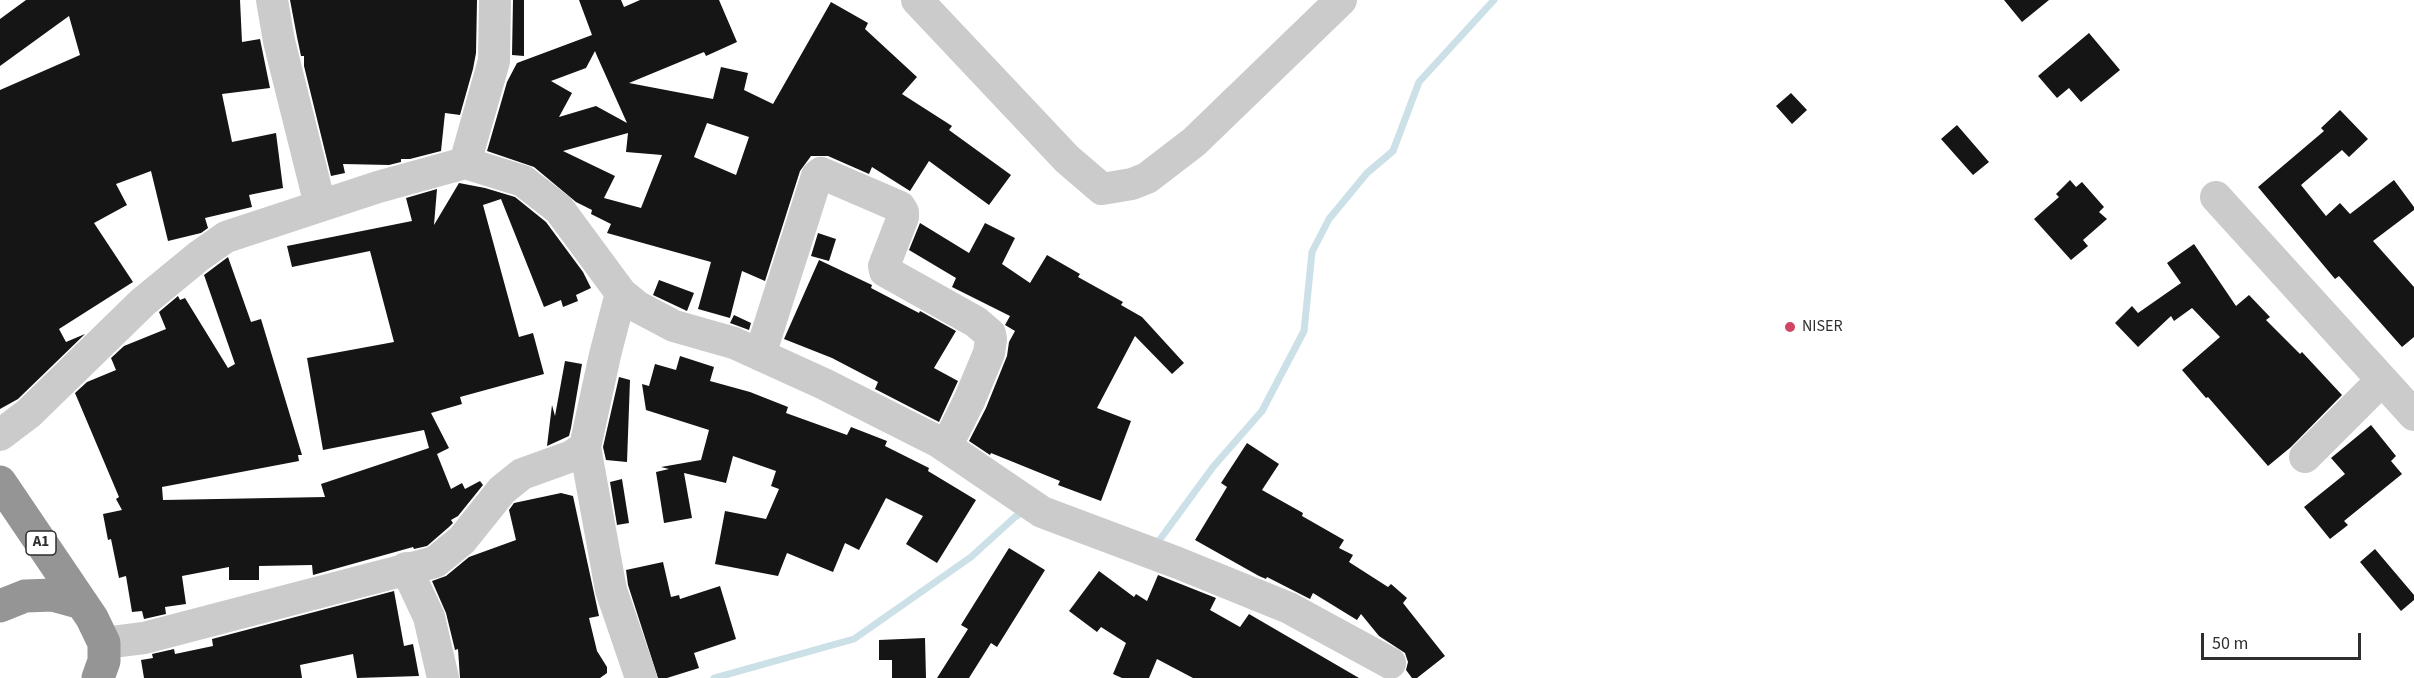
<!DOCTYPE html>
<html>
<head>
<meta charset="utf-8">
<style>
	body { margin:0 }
	#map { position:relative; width:2414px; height:678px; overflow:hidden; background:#fff; font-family:"Source Sans 3",sans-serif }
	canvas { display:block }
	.scale { position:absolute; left:2201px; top:633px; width:160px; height:27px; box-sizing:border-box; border:3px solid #2e2e2e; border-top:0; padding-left:8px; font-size:18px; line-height:21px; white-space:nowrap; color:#2e2e2e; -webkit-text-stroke:4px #fff; paint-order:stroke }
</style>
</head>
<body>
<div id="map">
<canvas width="2414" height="678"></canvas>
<div class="scale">50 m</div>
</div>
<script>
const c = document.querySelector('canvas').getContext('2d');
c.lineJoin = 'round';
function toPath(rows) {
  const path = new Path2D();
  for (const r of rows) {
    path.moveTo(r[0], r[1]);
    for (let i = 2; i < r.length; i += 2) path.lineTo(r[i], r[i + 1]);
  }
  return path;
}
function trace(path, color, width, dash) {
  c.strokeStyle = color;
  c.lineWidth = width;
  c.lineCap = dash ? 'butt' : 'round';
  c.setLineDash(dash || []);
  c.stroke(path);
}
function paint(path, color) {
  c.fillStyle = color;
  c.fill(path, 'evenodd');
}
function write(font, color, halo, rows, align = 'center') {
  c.font = font + ' "Source Sans 3",sans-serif';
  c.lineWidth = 6;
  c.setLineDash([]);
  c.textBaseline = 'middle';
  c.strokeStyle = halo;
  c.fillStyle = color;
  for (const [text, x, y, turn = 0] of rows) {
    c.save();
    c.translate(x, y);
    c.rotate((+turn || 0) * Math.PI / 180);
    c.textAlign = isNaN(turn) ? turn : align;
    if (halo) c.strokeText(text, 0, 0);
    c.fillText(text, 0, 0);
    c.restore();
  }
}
const stream = toPath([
	[1154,541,1158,542,1213,467,1262,411,1304,331,1312,252,1329,219,1367,173,1393,151,1419,82,1494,0],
	[714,678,854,639,971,557,1015,517,1026,510]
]);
const building = toPath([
	[26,0,240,0,242,42,260,39,270,88,222,94,232,142,276,133,283,188,249,195,252,207,205,218,208,228,201,233,168,241,151,171,116,184,127,205,94,223,133,282,59,329,66,342,85,334,18,399,0,409,0,90,80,55,69,16,0,66,0,19],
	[290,0,477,0,476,53,473,69,460,115,445,113,441,151,410,159,401,159,401,162,389,165,343,164,345,173,331,176,304,66,304,56,301,56,297,37],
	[513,0,524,0,524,56,512,55],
	[579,0,621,0,624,7,640,0,719,0,737,42,706,56,704,52,629,83,713,99,721,67,748,73,744,90,773,104,831,2,868,23,865,29,917,77,902,94,952,126,949,130,1011,175,989,205,929,161,910,191,872,167,869,174,828,156,811,156,800,171,765,281,742,271,730,318,698,309,711,262,607,233,611,224,591,214,592,210,576,202,534,167,487,151,507,82,517,63,592,35],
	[595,51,597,56,627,123,596,106,559,117,572,93,551,81,586,68],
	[707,123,749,137,736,175,694,157],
	[628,133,626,152,662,155,641,208,604,198,615,176,563,151],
	[2004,0,2049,0,2022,22],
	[2089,33,2120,70,2081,102,2069,88,2057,98,2038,76],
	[1791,93,1807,110,1792,124,1776,106],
	[2340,110,2368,139,2349,157,2342,150,2301,185,2326,216,2340,203,2350,214,2394,180,2414,207,2414,210,2373,241,2414,287,2414,337,2402,347,2339,276,2335,279,2258,187,2324,131,2321,128],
	[1957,125,1989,162,1973,175,1941,139],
	[2070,180,2076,187,2082,182,2104,207,2099,212,2107,219,2083,240,2088,246,2071,260,2034,219,2059,197,2056,194],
	[459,183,485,188,515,197,546,222,583,272,591,288,576,295,578,301,563,307,561,300,544,307,501,199,483,205,519,337,533,333,544,374,460,397,462,404,431,413,449,448,437,454,451,489,462,483,465,489,480,481,483,485,458,516,451,520,453,523,449,527,427,546,414,549,413,547,313,575,312,565,259,566,259,580,229,580,229,567,182,576,186,604,165,607,166,614,144,619,142,611,132,612,126,576,119,578,111,539,108,540,103,514,122,510,116,499,119,497,75,393,87,382,116,370,111,358,124,346,166,329,159,312,178,296,180,300,185,298,228,368,235,364,204,275,228,257,251,322,261,319,302,455,298,455,299,461,162,487,163,500,325,497,321,484,429,448,424,430,323,450,307,358,394,342,370,251,292,267,287,246,412,221,406,198,437,189,434,225],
	[920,223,969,253,985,223,1015,238,1002,264,1030,283,1047,255,1080,274,1078,277,1123,302,1121,305,1142,317,1184,363,1172,374,1135,336,1097,408,1131,421,1101,501,1058,485,1060,481,991,453,990,455,969,441,986,408,1007,356,1009,342,1015,331,1005,325,1010,316,952,287,956,278,909,250],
	[818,233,836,239,829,261,811,256],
	[2194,244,2236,306,2249,295,2270,317,2266,320,2300,354,2302,352,2342,395,2291,447,2268,466,2208,397,2206,398,2182,370,2220,337,2192,308,2174,321,2171,316,2138,347,2115,323,2132,306,2138,313,2181,283,2167,263],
	[819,260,872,285,871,288,919,313,920,311,956,331,934,368,958,381,939,422,875,389,878,382,832,358,784,339],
	[659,280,694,293,687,311,653,295],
	[734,315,751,323,749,330,730,323],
	[680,356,714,367,710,381,750,392,788,407,786,413,847,435,851,427,887,441,885,446,929,468,928,471,976,500,937,563,906,544,923,516,886,498,859,550,845,543,833,572,787,553,778,576,715,564,725,511,766,519,779,489,771,486,776,471,733,456,726,483,684,473,692,518,664,523,656,472,669,469,661,467,701,460,709,430,646,410,642,384,649,386,655,364,676,370],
	[565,361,582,364,571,428,569,436,547,446,552,405,555,416],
	[619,377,630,380,627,462,606,460,603,447],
	[2371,425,2396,456,2391,461,2402,474,2344,521,2348,525,2330,539,2304,507,2345,474,2331,458],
	[1247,443,1279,464,1262,490,1303,513,1302,516,1344,540,1339,548,1353,555,1349,562,1388,587,1391,584,1407,598,1403,603,1445,656,1417,678,1412,678,1406,670,1408,662,1405,653,1379,636,1361,614,1357,620,1313,593,1310,599,1267,577,1266,579,1259,576,1195,540,1227,487,1221,483],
	[622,479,629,523,617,525,610,482],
	[561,493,573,496,599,616,589,618,597,651,607,667,607,673,600,678,460,678,458,649,455,650,446,613,432,581,446,576,469,557,516,540,509,510,514,503],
	[1009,548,1045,570,997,647,991,643,969,678,937,678,968,629,961,625],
	[2375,549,2414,595,2414,600,2401,611,2360,562],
	[663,562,671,597,679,595,680,599,720,586,736,639,694,653,699,668,667,678,658,678,628,585,626,570],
	[1099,571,1134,597,1136,594,1147,601,1158,575,1216,598,1210,610,1240,627,1249,614,1359,678,1193,678,1157,659,1149,678,1122,678,1113,674,1126,643,1101,627,1097,632,1069,611],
	[394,591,404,646,413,644,419,676,357,678,353,654,300,665,302,678,144,678,141,660,153,658,152,654,174,649,175,654,213,646,212,639],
	[925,638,926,678,892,678,892,660,879,660,879,640]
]);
const minor = toPath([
	[272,0,279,41,320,205],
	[917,0,1067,159,1102,189,1132,184,1147,178,1194,142,1341,0],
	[465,163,494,61,495,0],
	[2216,197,2414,415],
	[760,355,817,176,821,173,900,207,903,212,903,217,884,266,885,271,976,322,990,334,991,339,989,353,969,401,946,447],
	[0,435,29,413,143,302,199,256,226,237,378,187,465,163,523,181,559,209,621,293,638,307,674,326,734,343,824,384,939,442,1042,512,1178,563,1289,608,1390,663],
	[585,447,611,590,641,678],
	[2305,457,2382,380],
	[406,568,429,617,443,678],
	[104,643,144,638,435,562,462,540,502,490,522,474,572,456,585,447,605,355,621,293]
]);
const highway = toPath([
	[0,482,92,618,104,643,104,661,98,678],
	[0,606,25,596,53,595,82,603]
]);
const markers = [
	[1790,327,6,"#d04662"]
];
const shields = [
	[41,543,30]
];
const shieldNames = [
	["A1",41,543]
];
const poiNames = [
	["NISER",1802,327]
];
trace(stream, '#cce0e7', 7);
paint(building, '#151515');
trace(minor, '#cbcbcb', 32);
trace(highway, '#959595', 33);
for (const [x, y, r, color] of markers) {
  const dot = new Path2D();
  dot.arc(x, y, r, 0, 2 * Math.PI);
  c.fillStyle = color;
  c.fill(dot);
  trace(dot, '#fff', 2);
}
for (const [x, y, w] of shields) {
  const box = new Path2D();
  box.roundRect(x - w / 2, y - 12, w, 24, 4.5);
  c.fillStyle = '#fff';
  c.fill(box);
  trace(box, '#2e2e2e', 1.5);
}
write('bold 15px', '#2e2e2e', null, shieldNames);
write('16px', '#2e2e2e', '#fff', poiNames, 'left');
</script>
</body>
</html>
